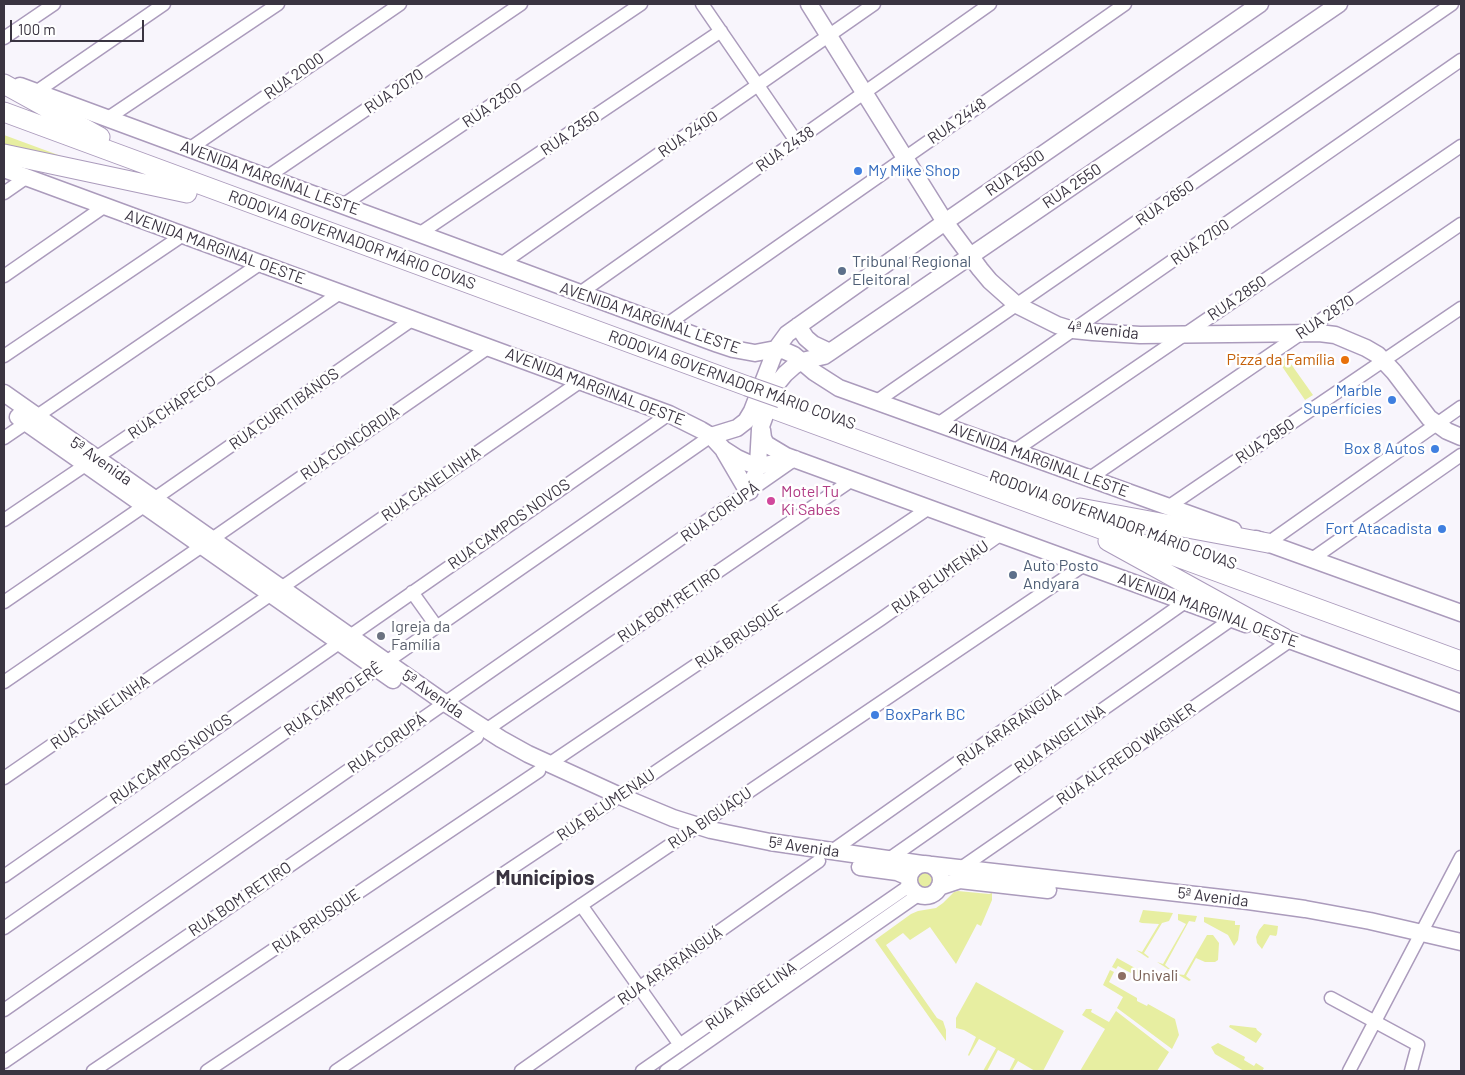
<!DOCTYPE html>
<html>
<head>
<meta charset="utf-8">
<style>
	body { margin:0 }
	#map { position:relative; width:1465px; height:1075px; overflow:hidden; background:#f8f5fc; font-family:Barlow,sans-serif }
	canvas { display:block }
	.frame { position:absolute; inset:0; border:5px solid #3a3441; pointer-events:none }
	.scale { position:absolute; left:10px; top:20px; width:134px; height:22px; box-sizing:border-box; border:2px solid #3a3441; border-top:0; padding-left:6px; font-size:15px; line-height:18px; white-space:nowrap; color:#3a3441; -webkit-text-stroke:4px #fff; paint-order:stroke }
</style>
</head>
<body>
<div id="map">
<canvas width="1465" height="1075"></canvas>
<div class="frame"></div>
<div class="scale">100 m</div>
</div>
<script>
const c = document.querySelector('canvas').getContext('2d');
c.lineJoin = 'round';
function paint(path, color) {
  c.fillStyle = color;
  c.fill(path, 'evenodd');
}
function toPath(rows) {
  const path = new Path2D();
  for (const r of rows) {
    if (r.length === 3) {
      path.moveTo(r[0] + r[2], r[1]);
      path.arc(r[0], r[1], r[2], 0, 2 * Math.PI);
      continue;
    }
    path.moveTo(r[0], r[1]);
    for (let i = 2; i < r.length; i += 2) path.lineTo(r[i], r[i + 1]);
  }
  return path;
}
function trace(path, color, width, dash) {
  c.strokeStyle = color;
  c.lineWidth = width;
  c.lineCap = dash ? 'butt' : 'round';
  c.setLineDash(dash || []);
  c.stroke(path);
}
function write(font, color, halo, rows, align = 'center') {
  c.font = font + ' Barlow,sans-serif';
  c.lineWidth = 5;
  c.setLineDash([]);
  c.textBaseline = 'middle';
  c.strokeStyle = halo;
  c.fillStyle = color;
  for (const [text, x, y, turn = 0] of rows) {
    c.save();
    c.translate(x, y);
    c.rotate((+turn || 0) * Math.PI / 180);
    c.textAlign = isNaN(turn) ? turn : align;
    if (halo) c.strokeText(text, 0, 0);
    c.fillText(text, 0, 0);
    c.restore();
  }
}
const green = toPath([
	[4,135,99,170,4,148],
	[1286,357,1313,395,1305,400,1279,362],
	[919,867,937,873,938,881,935,889,928,893,920,893,914,888,913,873],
	[958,891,989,894,992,893,992,900,981,926,977,924,956,964,930,927,910,940,903,933,886,945,937,1018,943,1021,946,1030,946,1041,875,940,911,914,918,911,936,908,943,903,954,892],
	[1143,910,1173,913,1169,921,1162,923,1144,953,1149,957,1148,958,1136,950,1142,952,1159,924,1142,923,1139,922],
	[1178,914,1197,916,1195,922,1189,921,1165,965,1170,969,1168,969,1157,962,1163,964,1186,924,1178,920],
	[1204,917,1235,921,1235,925,1240,925,1238,940,1234,946,1228,935,1204,922],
	[1264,924,1278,926,1277,934,1276,936,1270,935,1262,949,1257,943,1256,937,1259,930],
	[1207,935,1213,935,1219,943,1218,960,1215,962,1205,962,1196,958,1186,976,1191,980,1189,981,1177,974,1184,975],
	[1117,958,1153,978,1149,983,1118,966,1116,969,1112,967],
	[1110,970,1114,972,1109,982,1137,998,1137,1001,1147,1006,1148,1004,1175,1019,1179,1035,1172,1049,1117,1008,1123,997,1103,985],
	[976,982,1064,1031,1043,1071,1035,1071,1018,1061,1012,1071,1009,1071,1015,1059,998,1050,987,1071,983,1071,996,1048,979,1039,969,1056,968,1055,976,1037,964,1030,956,1028,956,1018],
	[1086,1009,1092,1009,1091,1012,1109,1022,1116,1011,1169,1052,1157,1071,1080,1071,1105,1029,1082,1015],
	[1230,1025,1256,1028,1257,1030,1262,1034,1256,1043,1229,1027],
	[1218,1043,1245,1057,1244,1060,1254,1066,1256,1063,1264,1068,1262,1071,1244,1071,1215,1054,1211,1047]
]);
const minor = toPath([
	[702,4,796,141],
	[4,38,54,4],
	[36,92,164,4],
	[108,118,278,4],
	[189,149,400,4],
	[267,177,521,4],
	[4,193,27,177],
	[343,205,641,4],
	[419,234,721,31],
	[501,264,874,4],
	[4,276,105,206],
	[580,293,990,4],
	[666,325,1125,4],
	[4,356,183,235],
	[877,401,1452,4],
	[37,416,261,263],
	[938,424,1461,60],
	[4,438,26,423],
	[1014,451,1461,146],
	[1090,478,1461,224],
	[154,499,413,319],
	[1168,507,1461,308],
	[4,520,340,293],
	[212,539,489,347],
	[1268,543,1461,407],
	[1312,559,1461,455],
	[281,588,581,381],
	[412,592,437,627],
	[4,602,144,506],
	[350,636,669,414],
	[4,682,202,546],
	[486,730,852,480],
	[549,764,929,508],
	[4,778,270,595],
	[832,851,1185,602],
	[889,859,1232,619],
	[961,868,1291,640],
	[4,876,339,643],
	[581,905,680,1045],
	[4,928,711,436],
	[1331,998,1418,1045,1411,1071],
	[4,1010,791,462],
	[4,1062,477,737],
	[93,1071,539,771],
	[207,1071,620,796,881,619,1001,534],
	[336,1071,1084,565],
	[521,1071,819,861],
	[642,1071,909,886],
	[666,1071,918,895],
	[1349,1071,1461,857]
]);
const major = toPath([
	[809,4,945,222,980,269,990,281,1017,305,1057,325,1073,330,1093,332,1140,335,1319,333,1335,335,1366,348,1378,355,1394,372,1429,418,1447,431,1461,437],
	[20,86,718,344,733,349,755,353,776,349,785,351,794,355,814,372,839,388,1233,530],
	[4,169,669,414,701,430,711,436,723,449,737,458,748,463,764,465,795,459],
	[798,326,806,338,813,344,830,352],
	[4,393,445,703,501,739,528,754,620,796,673,818,711,830,770,842,922,864],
	[18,417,393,680],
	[762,430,763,438,766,444,786,456,1246,624],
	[711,436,737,428,746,421,752,411,776,349,787,334,945,222,1260,4],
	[724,451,748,492],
	[750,491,758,465,760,429,776,385,785,374,794,366,802,361,824,356,830,352,1339,4],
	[1256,539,1461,613],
	[1273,634,1461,703],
	[925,880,16],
	[932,865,1248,901,1305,909,1370,921,1461,942],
	[860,867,897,872,909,877],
	[939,887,960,880,1048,890]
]);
const highway = toPath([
	[4,84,100,137],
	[4,112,747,386],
	[4,154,187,193],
	[776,410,1461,661],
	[1080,508,1268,543],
	[1108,541,1284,638]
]);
const highwayBridge = toPath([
	[747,386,781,398]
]);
const markers = [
	[858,171,5,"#3f7fe0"],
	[842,271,5,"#5c6f8a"],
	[1345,360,5,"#e8710a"],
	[1392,400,5,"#3f7fe0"],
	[1435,449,5,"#3f7fe0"],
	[771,501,5,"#d1479c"],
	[1442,529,5,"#3f7fe0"],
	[1013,575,5,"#5c6f8a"],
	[381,636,5,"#6b7280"],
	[875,715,5,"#3f7fe0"],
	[1122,976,5,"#8d6e63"]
];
const streetNames = [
	["RUA 2000",294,76,-35],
	["RUA 2070",394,91,-34],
	["RUA 2300",492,105,-34],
	["RUA 2448",957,121,-35],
	["RUA 2350",570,133,-34],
	["RUA 2400",688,134,-35],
	["RUA 2438",785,149,-35],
	["RUA 2500",1015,173,-35],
	["AVENIDA MARGINAL LESTE",270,178,20],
	["RUA 2550",1072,186,-34],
	["RUA 2650",1165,203,-35],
	["RODOVIA GOVERNADOR MÁRIO COVAS",352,240,20],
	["RUA 2700",1200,242,-35],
	["AVENIDA MARGINAL OESTE",215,247,20],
	["RUA 2850",1237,298,-34],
	["RUA 2870",1325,317,-34],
	["AVENIDA MARGINAL LESTE",650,318,19],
	["4ª Avenida",1103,330,6],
	["RODOVIA GOVERNADOR MÁRIO COVAS",732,380,20],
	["AVENIDA MARGINAL OESTE",595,387,21],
	["RUA CHAPECÓ",172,407,-34],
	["RUA CURITIBANOS",284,409,-35],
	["RUA 2950",1265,441,-34],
	["RUA CONCÓRDIA",350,443,-35],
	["AVENIDA MARGINAL LESTE",1039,460,20],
	["5ª Avenida",101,461,35],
	["RUA CANELINHA",431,484,-35],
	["RUA CORUPÁ",720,512,-35],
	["RODOVIA GOVERNADOR MÁRIO COVAS",1113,520,20],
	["RUA CAMPOS NOVOS",509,524,-35],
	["RUA BLUMENAU",940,577,-35],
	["RUA BOM RETIRO",669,605,-34],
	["AVENIDA MARGINAL OESTE",1208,610,20],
	["RUA BRUSQUE",739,636,-34],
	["5ª Avenida",433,694,35],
	["RUA CAMPO ERÊ",333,699,-35],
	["RUA CANELINHA",100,712,-35],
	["RUA ARARANGUÁ",1009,727,-35],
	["RUA ANGELINA",1060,739,-35],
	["RUA CORUPÁ",387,743,-35],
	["RUA ALFREDO WAGNER",1126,754,-35],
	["RUA CAMPOS NOVOS",171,759,-35],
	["RUA BLUMENAU",606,805,-34],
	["RUA BIGUAÇU",710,818,-34],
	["5ª Avenida",804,847,8],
	["5ª Avenida",1213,897,7],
	["RUA BOM RETIRO",240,899,-34],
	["RUA BRUSQUE",316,921,-34],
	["RUA ARARANGUÁ",670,966,-35],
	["RUA ANGELINA",751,996,-35]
];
const shopNames = [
	["My Mike Shop",868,171,"left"],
	["Marble",1382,391],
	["Superfícies",1382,409],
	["Box 8 Autos",1425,449],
	["Fort Atacadista",1432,529],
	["BoxPark BC",885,715,"left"]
];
const serviceNames = [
	["Tribunal Regional",852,262],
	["Eleitoral",852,280],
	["Auto Posto",1023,566],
	["Andyara",1023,584]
];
const foodNames = [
	["Pizza da Família",1335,360]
];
const hotelNames = [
	["Motel Tu",781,492],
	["Ki Sabes",781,510]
];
const worshipNames = [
	["Igreja da",391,627],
	["Família",391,645]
];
const educationNames = [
	["Univali",1132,976]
];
const districtNames = [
	["Municípios",545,878]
];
paint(green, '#e7eea1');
trace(minor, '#ab9bbc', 15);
trace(major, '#ab9bbc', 19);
trace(highway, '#ab9bbc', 21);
trace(minor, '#fff', 12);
trace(major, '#fff', 16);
trace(highway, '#fff', 19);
trace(highwayBridge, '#ab9bbc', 21, []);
trace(highwayBridge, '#fff', 19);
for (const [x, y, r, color] of markers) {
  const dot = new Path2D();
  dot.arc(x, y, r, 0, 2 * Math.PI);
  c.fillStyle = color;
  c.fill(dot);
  trace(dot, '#fff', 2);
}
write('16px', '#3a3441', '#fff', streetNames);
write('16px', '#366cbe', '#fff', shopNames, 'right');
write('16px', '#4e5e75', '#fff', serviceNames, 'left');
write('16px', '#c56008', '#fff', foodNames, 'right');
write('16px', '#b23c85', '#fff', hotelNames, 'left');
write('16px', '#5b616d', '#fff', worshipNames, 'left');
write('16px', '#785e54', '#fff', educationNames, 'left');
write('bold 21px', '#3a3441', '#fff', districtNames);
</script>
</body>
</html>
